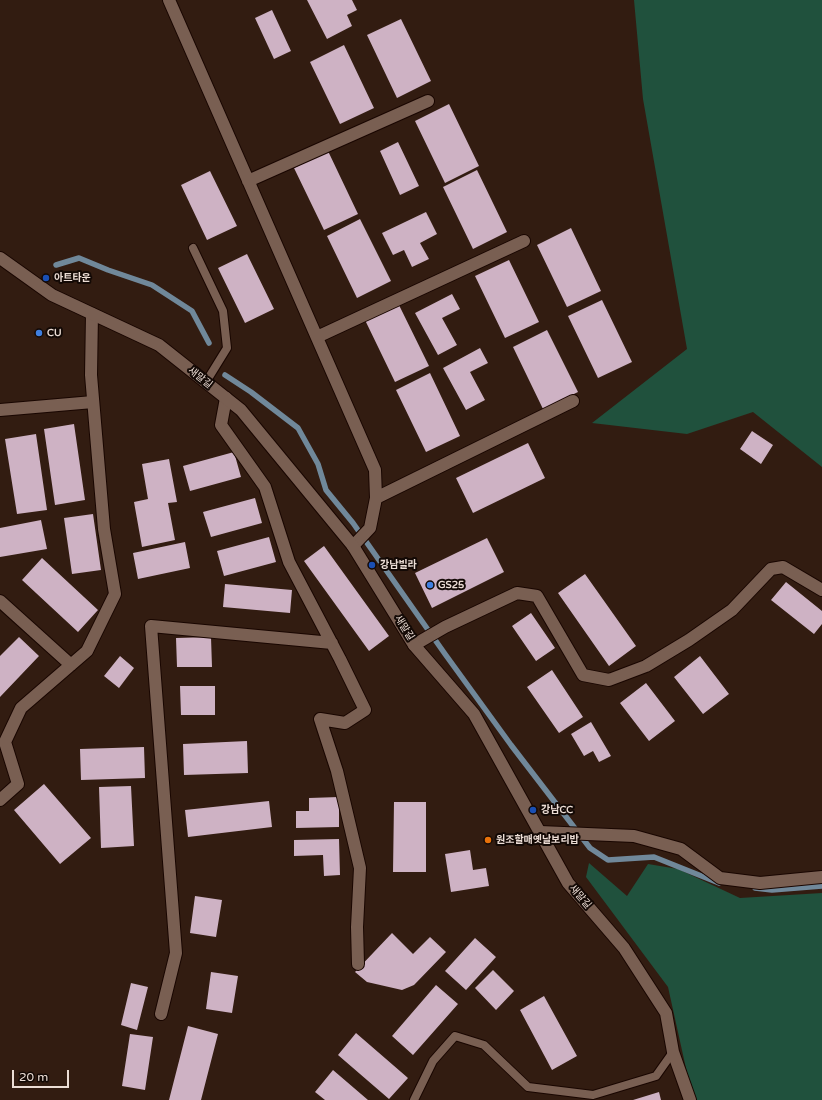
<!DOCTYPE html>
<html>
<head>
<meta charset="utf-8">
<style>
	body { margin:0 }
	#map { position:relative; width:822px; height:1100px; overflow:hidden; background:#321c11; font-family:"Varela Round",sans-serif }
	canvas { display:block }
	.scale { position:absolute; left:12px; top:1070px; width:57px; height:18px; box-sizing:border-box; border:2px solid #ecddd5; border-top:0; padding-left:5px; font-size:12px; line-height:14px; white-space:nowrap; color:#ecddd5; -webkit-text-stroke:3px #130905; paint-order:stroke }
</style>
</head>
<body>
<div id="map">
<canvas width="822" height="1100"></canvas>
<div class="scale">20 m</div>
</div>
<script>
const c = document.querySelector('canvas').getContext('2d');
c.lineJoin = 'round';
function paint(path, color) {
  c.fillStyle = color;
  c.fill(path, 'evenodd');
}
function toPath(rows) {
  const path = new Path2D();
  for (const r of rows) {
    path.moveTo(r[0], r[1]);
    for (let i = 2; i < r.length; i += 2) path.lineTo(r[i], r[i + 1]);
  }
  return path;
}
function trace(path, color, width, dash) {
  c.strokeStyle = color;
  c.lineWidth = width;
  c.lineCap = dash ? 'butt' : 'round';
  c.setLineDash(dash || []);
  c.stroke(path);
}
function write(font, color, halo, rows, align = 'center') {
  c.font = font + ' "Varela Round","Noto Sans KR",sans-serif';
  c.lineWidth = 4;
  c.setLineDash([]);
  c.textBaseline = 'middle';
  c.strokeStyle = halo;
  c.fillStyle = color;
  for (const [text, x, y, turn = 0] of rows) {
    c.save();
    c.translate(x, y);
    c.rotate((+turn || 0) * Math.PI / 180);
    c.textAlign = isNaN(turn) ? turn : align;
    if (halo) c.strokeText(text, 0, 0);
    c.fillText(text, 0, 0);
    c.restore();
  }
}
const green = toPath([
	[634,0,822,0,822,467,753,412,687,434,592,423,687,349,643,99],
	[589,863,627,896,648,864,678,869,740,898,822,893,822,1100,693,1100,668,987,586,877]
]);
const stream = toPath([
	[56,265,79,258,108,270,152,285,192,311,209,343],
	[225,375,251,392,298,428,318,464,326,490,353,523,445,654,511,745,590,848,608,860,654,857,719,883],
	[755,888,772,890,822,886]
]);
const building = toPath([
	[307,0,352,0,357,10,347,15,352,26,327,39],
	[272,10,291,51,274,59,255,18],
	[401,19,431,81,397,98,367,35],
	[344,45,374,108,340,124,310,62],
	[449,104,479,166,445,183,415,121],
	[398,142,419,186,400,195,380,151],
	[328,151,358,214,324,230,294,168],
	[477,170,507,232,473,249,443,187],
	[210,171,237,226,207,240,181,185],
	[426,212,437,234,420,243,429,259,412,267,404,250,393,255,382,233],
	[360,219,391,281,357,298,327,236],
	[571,228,601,291,567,307,537,245],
	[247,254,274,309,245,323,218,268],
	[509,260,539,322,505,338,475,276],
	[452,294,460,309,442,318,457,345,438,355,415,313],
	[602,300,632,362,598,378,568,316],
	[398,303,429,366,395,382,365,320],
	[547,330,578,392,543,409,513,347],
	[480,348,488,363,470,372,485,400,466,410,443,368],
	[430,373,460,436,426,452,396,390],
	[74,424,85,500,55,505,44,429],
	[752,431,773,445,761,464,740,449],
	[36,434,47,510,17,514,5,439],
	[528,443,545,478,473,513,456,478],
	[234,452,241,477,190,491,183,466],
	[169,459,177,502,168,503,175,540,142,547,134,502,148,499,142,464],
	[255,498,262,523,211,537,203,512],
	[93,514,101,570,72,574,64,518],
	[41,520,47,549,0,557,0,528],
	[269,537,276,562,224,576,217,551],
	[487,538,504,572,432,608,415,573],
	[185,542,190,568,138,579,133,553],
	[324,546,389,636,369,651,304,561],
	[42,558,98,610,78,632,22,580],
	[585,574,636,646,609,666,558,593],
	[786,582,822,611,822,624,814,634,771,600],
	[225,584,292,590,290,613,223,607],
	[531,613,555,648,536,661,512,626],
	[19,637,39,656,0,697,0,656],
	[211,637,212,667,177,667,176,638],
	[120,656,134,668,119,688,104,676],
	[700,656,729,694,703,714,674,677],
	[552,670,583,717,559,733,527,687],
	[646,683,675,721,649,741,620,703],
	[180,686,215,686,215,715,181,715],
	[591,722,611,756,599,762,593,751,584,756,571,734],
	[247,741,248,773,184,775,183,744],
	[144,747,145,778,81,780,80,749],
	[44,784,91,838,60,864,14,810],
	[131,786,134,846,101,848,99,787],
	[339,797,339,827,296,828,296,811,309,811,309,798],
	[269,801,272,827,188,837,185,810],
	[394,802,426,802,426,872,393,872],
	[339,839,340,875,324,876,323,855,294,856,294,840],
	[470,850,473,870,486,868,489,886,451,892,445,854],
	[195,896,222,900,216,937,190,933],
	[392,933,413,954,430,937,446,952,414,985,402,990,367,982,355,972],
	[475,938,496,957,466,990,445,971],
	[493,970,514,991,496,1010,475,988],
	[211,972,238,976,232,1013,206,1009],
	[131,983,148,987,137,1030,121,1025],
	[436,985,458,1004,413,1055,392,1036],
	[544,996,577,1056,552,1070,520,1010],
	[188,1026,218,1034,201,1100,169,1100],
	[356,1033,408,1078,389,1099,338,1055],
	[130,1034,153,1037,145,1090,122,1086],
	[333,1070,368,1100,325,1100,315,1092],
	[659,1092,661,1100,633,1100]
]);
const service = toPath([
	[193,248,223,311,227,348,206,382],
	[414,1100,433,1061,455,1036,484,1045,528,1087,593,1095,656,1076,673,1052]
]);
const minor = toPath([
	[169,0,375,470,376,498,370,528,353,546],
	[248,181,428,101],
	[317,337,524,241],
	[226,398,221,425,265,487,289,562,340,659,365,710,345,723,320,719,337,771,360,868,357,927,358,964],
	[0,410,93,402],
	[376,498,573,401],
	[0,601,71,665],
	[414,645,445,627,517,593,537,596,583,675,609,680,646,666,689,640,732,610,771,569,783,567,822,590],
	[0,800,18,784,5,742,21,708,87,651,115,594,104,529,91,375,92,314],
	[540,832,634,836,681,849,720,878,760,883,822,877],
	[161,1014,176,953,151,626,332,643]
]);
const tertiary = toPath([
	[0,258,52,295,159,345,241,410,353,546,414,645,474,714,568,883,624,948,666,1013,673,1052,690,1100]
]);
const markers = [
	[46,278,4,"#1a4fb4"],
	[39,333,4,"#3f7fe0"],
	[372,565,4,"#1a4fb4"],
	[430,585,4,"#3f7fe0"],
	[533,810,4,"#1a4fb4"],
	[488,840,4,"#e8710a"]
];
const poiNames = [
	["아트타운",54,278],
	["CU",47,333],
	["강남빌라",380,565],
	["GS25",438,585],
	["강남CC",541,810],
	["원조할매옛날보리밥",496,840]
];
const streetNames = [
	["새말길",200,378,38],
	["새말길",404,628,58],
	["새말길",580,897,49]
];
paint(green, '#20513d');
trace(stream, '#70889a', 5.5);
paint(building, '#ceb2c4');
trace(service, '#190600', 10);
trace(minor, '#190600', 14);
trace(tertiary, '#190600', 14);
trace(service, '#795f52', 8);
trace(minor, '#795f52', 12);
trace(tertiary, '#795f52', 12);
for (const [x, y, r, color] of markers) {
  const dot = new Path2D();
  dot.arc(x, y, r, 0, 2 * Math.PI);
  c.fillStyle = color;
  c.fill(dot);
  trace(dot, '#130905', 1.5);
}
write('bold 10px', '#ecddd5', '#130905', poiNames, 'left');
write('10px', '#ecddd5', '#130905', streetNames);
</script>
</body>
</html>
